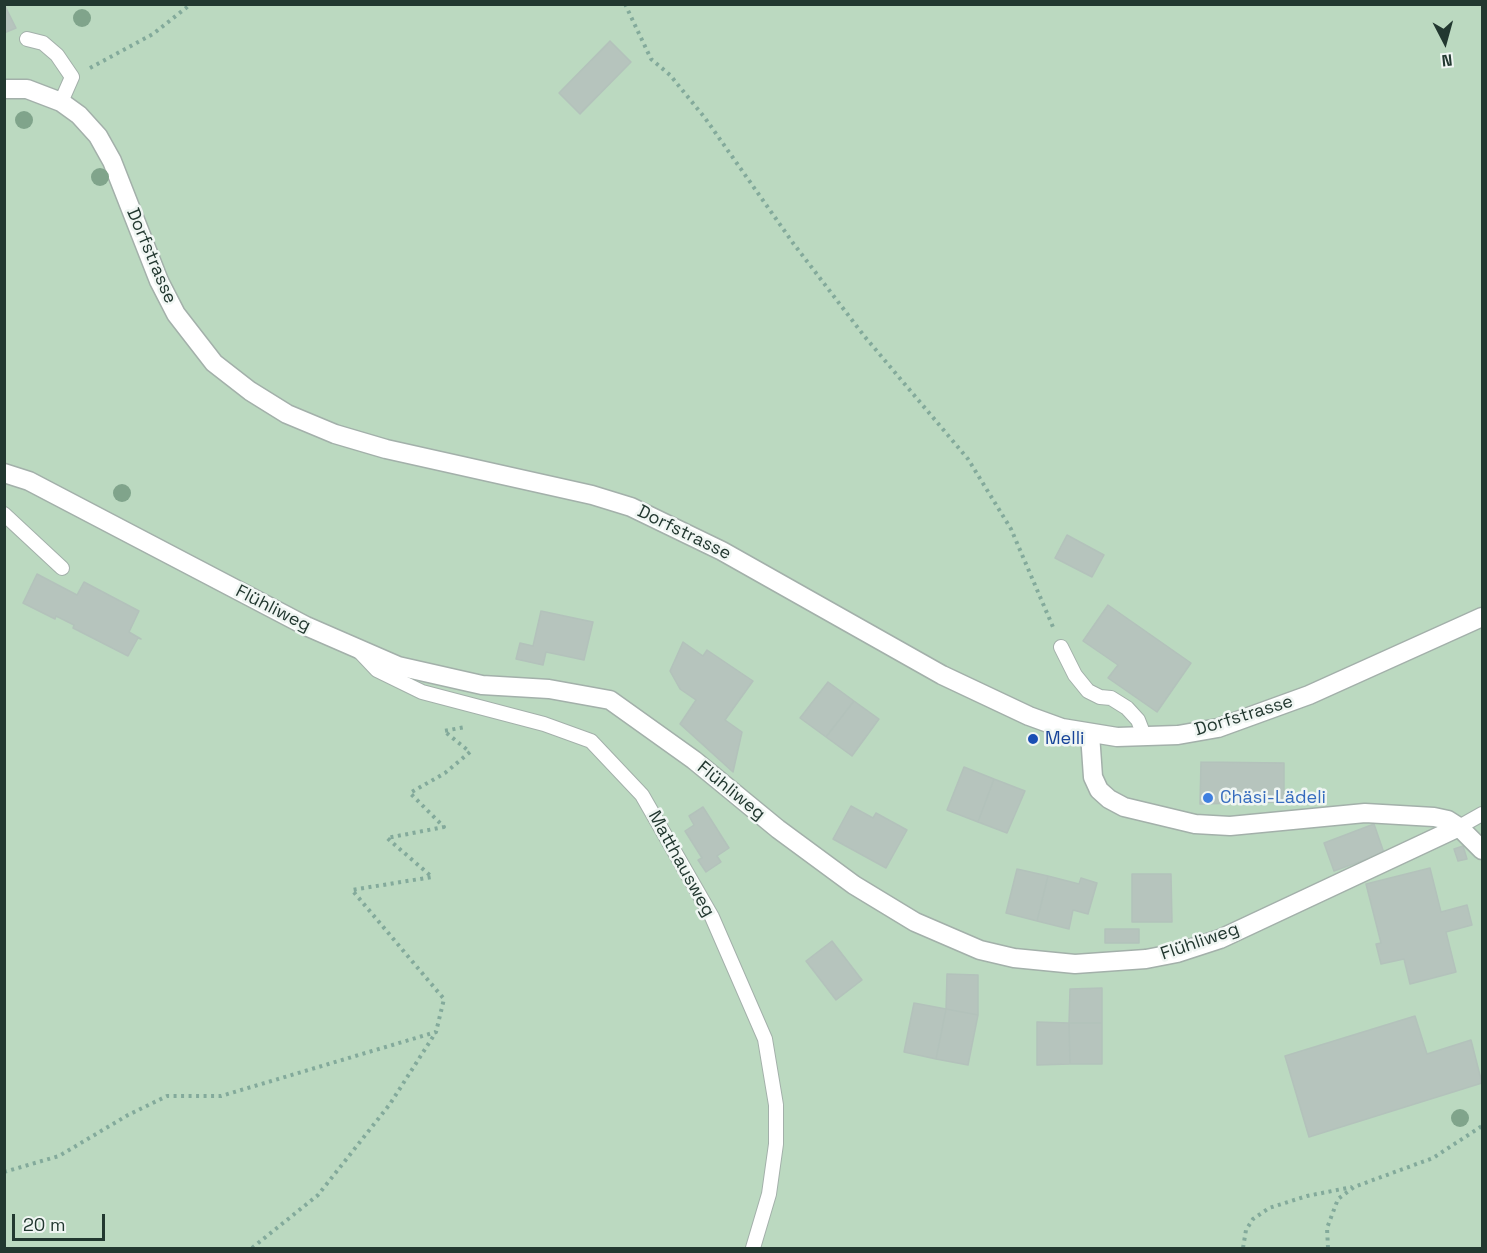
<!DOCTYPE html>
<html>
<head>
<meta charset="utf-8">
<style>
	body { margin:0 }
	#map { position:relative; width:1487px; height:1253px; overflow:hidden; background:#e0e9e4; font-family:"Space Grotesk",sans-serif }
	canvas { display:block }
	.frame { position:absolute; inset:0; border:6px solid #223830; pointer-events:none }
	.north { position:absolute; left:1415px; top:12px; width:60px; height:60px; -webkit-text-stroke:4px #f0f6f3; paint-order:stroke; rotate:174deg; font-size:16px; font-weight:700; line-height:24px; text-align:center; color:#223830 }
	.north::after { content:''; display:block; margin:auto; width:21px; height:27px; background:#223830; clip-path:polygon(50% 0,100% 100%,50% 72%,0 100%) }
	.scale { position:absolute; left:12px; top:1214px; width:93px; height:27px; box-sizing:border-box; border:3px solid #223830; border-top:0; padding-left:8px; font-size:18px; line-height:21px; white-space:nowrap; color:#223830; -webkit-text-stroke:4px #f0f6f3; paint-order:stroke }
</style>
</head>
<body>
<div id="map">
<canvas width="1487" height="1253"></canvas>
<div class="frame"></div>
<div class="north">N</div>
<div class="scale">20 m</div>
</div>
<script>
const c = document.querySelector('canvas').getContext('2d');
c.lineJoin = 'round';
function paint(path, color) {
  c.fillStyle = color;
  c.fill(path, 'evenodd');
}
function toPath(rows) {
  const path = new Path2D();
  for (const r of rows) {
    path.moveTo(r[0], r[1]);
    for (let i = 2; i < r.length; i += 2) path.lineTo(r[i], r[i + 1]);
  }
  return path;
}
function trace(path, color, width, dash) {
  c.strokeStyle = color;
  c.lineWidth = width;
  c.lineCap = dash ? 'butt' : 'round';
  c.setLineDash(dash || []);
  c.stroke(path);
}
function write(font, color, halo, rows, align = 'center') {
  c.font = font + ' "Space Grotesk",sans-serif';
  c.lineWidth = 5;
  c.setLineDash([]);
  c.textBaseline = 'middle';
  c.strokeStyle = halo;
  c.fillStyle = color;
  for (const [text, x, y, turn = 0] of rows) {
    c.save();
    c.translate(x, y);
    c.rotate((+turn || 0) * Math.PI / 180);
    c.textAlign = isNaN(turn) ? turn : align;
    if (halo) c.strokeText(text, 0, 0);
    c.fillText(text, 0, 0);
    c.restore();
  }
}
const green = toPath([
	[5,5,1482,5,1482,1248,5,1248]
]);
const building = toPath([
	[4,4,16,28,4,33,4,4],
	[610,41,631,62,580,114,559,93,610,41],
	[1067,535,1104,555,1092,577,1055,558,1067,535],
	[37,574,77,595,84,582,139,611,129,632,141,639,138,638,128,656,73,628,74,625,56,616,55,619,23,603,37,574],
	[1108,605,1191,663,1157,712,1108,678,1118,665,1083,641,1108,605],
	[541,611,593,622,584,660,546,652,543,665,516,659,520,643,533,646,541,611],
	[683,642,703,656,707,650,753,681,725,720,742,732,733,772,680,724,696,700,680,689,670,671,683,642],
	[828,682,854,701,826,737,800,718,828,682],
	[854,701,879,719,852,756,826,737,854,701],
	[1201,762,1284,763,1284,802,1200,804,1201,762],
	[964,767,994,779,978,822,947,810,964,767],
	[994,779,1025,791,1007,833,978,822,994,779],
	[851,806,873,818,876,813,907,830,886,868,833,839,851,806],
	[703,807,729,848,717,856,721,862,706,872,698,860,702,858,685,831,694,825,689,816,703,807],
	[1374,824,1384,853,1334,871,1324,843,1374,824],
	[1463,846,1467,859,1458,861,1454,849,1463,846],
	[1430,868,1441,912,1467,905,1472,925,1446,932,1456,972,1410,984,1404,959,1381,964,1376,944,1381,943,1366,884,1430,868],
	[1017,869,1048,876,1037,921,1006,913,1017,869],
	[1132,874,1171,874,1172,922,1132,922,1132,874],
	[1048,876,1079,884,1081,878,1097,883,1088,914,1073,910,1069,929,1037,921,1048,876],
	[1105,929,1139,929,1139,943,1105,943,1105,929],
	[832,941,862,980,836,1000,806,961,832,941],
	[947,974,978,975,978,1015,946,1009,947,974],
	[1102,988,1102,1023,1069,1023,1070,989,1102,988],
	[914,1003,946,1009,936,1059,904,1052,914,1003],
	[946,1009,978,1015,968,1065,936,1059,946,1009],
	[1415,1016,1427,1054,1471,1040,1482,1083,1309,1137,1285,1056,1415,1016],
	[1037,1022,1069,1023,1070,1064,1037,1065,1037,1022],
	[1069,1023,1102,1023,1102,1064,1070,1064,1069,1023]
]);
const path = toPath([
	[625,4,651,59,670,75,705,118,793,243,865,337,968,459,1011,529,1053,627],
	[90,68,153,34,191,4],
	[4,1172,59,1156,128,1115,167,1096,221,1096,436,1032,444,999,352,890,432,877,387,838,444,827,410,793,445,773,470,752,444,731,465,727],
	[252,1248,318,1195,390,1104,436,1032],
	[1243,1248,1246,1230,1253,1219,1269,1208,1307,1196,1352,1187],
	[1328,1248,1327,1228,1338,1199,1354,1187,1433,1158,1482,1126]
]);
const service = toPath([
	[27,39,43,43,57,55,72,77,61,102],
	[4,514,62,568],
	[1061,647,1075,675,1088,691,1100,697,1111,698,1127,708,1138,720,1145,738],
	[359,651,377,670,422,692,544,724,591,741,642,795,712,917,765,1039,776,1105,776,1144,769,1194,753,1248],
	[1459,827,1482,814]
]);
const minor = toPath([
	[4,473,29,481,306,626,398,666,482,685,549,689,610,700,694,760,778,829,854,885,915,922,980,950,1014,958,1075,964,1146,959,1177,953,1220,939,1459,827],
	[1090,734,1093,777,1099,790,1109,799,1124,807,1195,824,1230,826,1365,813,1434,817,1448,820,1459,827,1482,850]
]);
const tertiary = toPath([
	[4,89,27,89,61,102,79,115,98,136,112,161,159,281,176,314,214,363,250,391,287,414,335,434,386,449,592,495,631,507,722,551,942,675,1029,716,1062,728,1117,737,1178,735,1218,728,1309,695,1482,617]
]);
const trees = [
	[82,18],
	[24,120],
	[100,177],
	[122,493],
	[1460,1118]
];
const markers = [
	[1033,739,6,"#1a4fb4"],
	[1208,798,6,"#3f7fe0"]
];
const streetNames = [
	["Dorfstrasse",151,256,67],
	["Dorfstrasse",684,533,26],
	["Flühliweg",273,609,27],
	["Dorfstrasse",1244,716,-17],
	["Flühliweg",731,791,39],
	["Matthausweg",681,864,61],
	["Flühliweg",1200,942,-19]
];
const transitNames = [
	["Melli",1045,739]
];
const shopNames = [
	["Chäsi-Lädeli",1220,798]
];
paint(green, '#bbd9c0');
paint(building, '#b6c4bd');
trace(building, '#b3c2bb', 1.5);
trace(service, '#a3b0aa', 16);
trace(minor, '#a3b0aa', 21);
trace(tertiary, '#a3b0aa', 21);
trace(path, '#83aa9b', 4, [3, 4.5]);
trace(service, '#fff', 14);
trace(minor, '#fff', 18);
trace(tertiary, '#fff', 18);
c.fillStyle = '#80a48b';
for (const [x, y] of trees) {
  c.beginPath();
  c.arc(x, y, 9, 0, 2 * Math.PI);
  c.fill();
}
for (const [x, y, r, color] of markers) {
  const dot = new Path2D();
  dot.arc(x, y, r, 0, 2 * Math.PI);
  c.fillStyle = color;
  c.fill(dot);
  trace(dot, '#f0f6f3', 2);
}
write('18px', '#223830', '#f0f6f3', streetNames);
write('18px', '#164399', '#f0f6f3', transitNames, 'left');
write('18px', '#366cbe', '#f0f6f3', shopNames, 'left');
</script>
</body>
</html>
